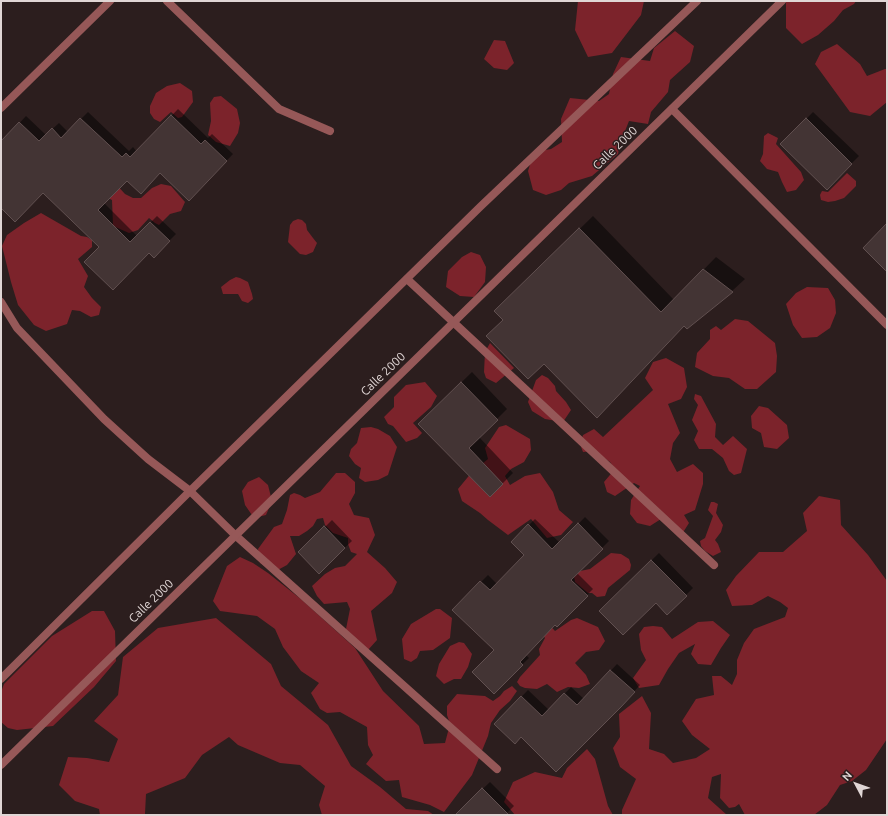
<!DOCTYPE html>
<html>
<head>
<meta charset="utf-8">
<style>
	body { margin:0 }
	#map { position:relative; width:888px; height:816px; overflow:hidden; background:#2c1e1e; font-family:Ubuntu,sans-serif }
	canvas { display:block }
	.frame { position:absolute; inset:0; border:2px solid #e0d6d5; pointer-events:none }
	.north { position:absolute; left:836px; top:764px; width:40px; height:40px; -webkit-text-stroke:3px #2c1e1e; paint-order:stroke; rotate:311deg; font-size:11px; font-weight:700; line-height:16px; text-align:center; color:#e0d6d5 }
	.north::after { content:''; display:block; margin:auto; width:14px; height:18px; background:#e0d6d5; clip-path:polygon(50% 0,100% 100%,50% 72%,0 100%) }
</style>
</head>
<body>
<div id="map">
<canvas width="888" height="816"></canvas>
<div class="frame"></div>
<div class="north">N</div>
</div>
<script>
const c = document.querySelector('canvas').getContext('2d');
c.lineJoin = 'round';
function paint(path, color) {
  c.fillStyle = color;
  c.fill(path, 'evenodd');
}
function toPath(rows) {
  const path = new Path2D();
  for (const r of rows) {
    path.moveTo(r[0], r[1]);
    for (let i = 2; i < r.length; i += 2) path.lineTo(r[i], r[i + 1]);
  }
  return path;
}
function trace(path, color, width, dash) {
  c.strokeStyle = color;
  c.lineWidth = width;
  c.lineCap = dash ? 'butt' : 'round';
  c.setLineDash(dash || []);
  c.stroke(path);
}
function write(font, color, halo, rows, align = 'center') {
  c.font = font + ' Ubuntu,sans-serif';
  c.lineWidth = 3;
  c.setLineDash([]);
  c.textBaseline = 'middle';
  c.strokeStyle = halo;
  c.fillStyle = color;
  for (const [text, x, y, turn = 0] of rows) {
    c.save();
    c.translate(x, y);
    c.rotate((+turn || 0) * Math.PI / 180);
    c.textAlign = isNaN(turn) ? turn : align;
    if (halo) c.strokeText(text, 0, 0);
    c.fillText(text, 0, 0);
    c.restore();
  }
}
const forest = toPath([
	[578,1,644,1,641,15,612,53,588,57,575,30],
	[786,1,856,1,854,4,843,10,834,21,818,35,802,44,786,28],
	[675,31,694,46,690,62,670,80,668,92,651,112,648,124,629,121,621,141,618,154,592,176,569,183,561,190,546,195,533,190,528,171,534,152,551,149,562,142,561,119,570,98,599,101,609,94,613,74,621,57,650,61,654,48],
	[494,40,505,41,514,63,507,70,494,68,484,59],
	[837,44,860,64,867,76,885,69,887,69,887,102,870,116,850,112,815,64,821,52],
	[180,83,192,91,193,102,182,117,178,118,171,112,160,122,154,119,150,113,150,106,156,93,167,86],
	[221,96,237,109,240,123,238,133,230,146,216,142,208,135,211,121,210,103,214,97],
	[768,133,778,138,776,144,801,172,804,180,796,190,787,192,782,182,778,172,767,169,760,161,763,154,764,136],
	[847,173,856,181,856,186,844,198,835,201,828,202,821,200,820,195,822,191,828,192],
	[115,183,125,194,133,198,141,198,152,188,161,184,171,186,185,202,181,211,170,214,159,225,155,223,149,218,138,230,129,233,113,226,112,200,104,196],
	[41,213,81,236,87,237,92,240,92,247,78,259,88,276,84,287,92,298,101,307,99,315,91,317,80,311,72,310,67,324,46,331,34,325,18,305,11,282,2,246,7,235,24,223],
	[298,219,302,220,306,224,307,230,313,238,317,243,313,252,306,255,300,254,288,242,290,225,293,221],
	[471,252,480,255,486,267,485,282,474,297,460,296,446,287,448,271,462,257],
	[236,277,240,278,248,282,252,294,253,299,248,303,242,301,238,294,223,294,221,287,230,280],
	[807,287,828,288,835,300,836,313,830,328,817,337,802,338,793,325,786,304,796,293],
	[735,319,748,321,775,343,777,356,776,372,757,389,745,389,729,378,713,376,695,367,697,353,710,339,710,330,716,326,721,330],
	[490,343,514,368,496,383,486,378,484,372,485,352],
	[666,358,684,368,687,387,681,399,668,404,680,433,673,443,670,459,677,472,693,464,703,473,703,484,695,510,684,515,689,523,682,534,661,519,650,526,637,523,630,514,631,500,640,486,634,483,615,496,607,492,604,482,615,469,610,462,594,451,583,452,580,444,583,435,594,429,603,437,653,390,645,378,653,362],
	[542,375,548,378,555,386,556,391,566,402,571,410,563,422,545,419,532,411,528,402,536,380],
	[425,382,437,396,431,407,413,423,422,433,417,438,406,442,393,426,388,424,384,417,394,407,394,397,406,385],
	[695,394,701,396,716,424,715,437,723,445,733,436,747,449,741,473,734,475,729,471,723,458,712,449,699,449,694,440,698,431,692,420,698,405,694,399],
	[759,406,768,408,787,425,789,438,777,449,764,447,761,433,752,428,751,416],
	[506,425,530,439,531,450,524,462,511,469,505,476,510,485,525,476,540,473,553,492,559,510,573,522,561,535,547,538,531,519,508,535,488,520,480,513,462,501,458,489,472,472,488,459,485,448,499,427],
	[371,427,378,429,390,436,397,447,388,475,378,480,365,482,359,478,361,468,355,464,349,456,351,449,357,443,361,428],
	[336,473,345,473,355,482,355,493,349,504,354,515,369,518,375,535,367,552,385,568,397,582,392,593,371,611,377,640,368,650,345,634,350,609,347,602,324,604,317,596,312,586,325,574,335,568,345,566,357,554,351,552,348,544,348,538,333,533,325,525,323,518,317,519,313,526,307,531,299,536,290,536,296,554,287,565,274,572,260,563,258,549,274,527,282,524,287,510,290,495,294,493,300,495,305,498,320,492],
	[259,477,268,485,272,501,266,515,254,518,245,505,242,491,248,482],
	[819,496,840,500,841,525,868,555,887,581,887,739,866,770,852,781,840,785,827,805,814,815,745,815,739,804,735,807,729,808,720,798,721,774,712,777,708,798,727,815,622,815,622,810,636,779,620,767,613,748,620,737,619,714,642,696,651,713,649,749,664,754,673,763,696,758,710,749,692,735,682,721,696,699,714,695,712,676,721,676,732,685,737,674,737,660,744,643,754,629,785,617,788,608,780,602,768,596,752,605,732,606,726,590,736,576,759,552,783,552,807,531,803,513],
	[711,502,714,502,718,504,716,513,723,525,721,532,715,540,718,544,721,552,713,556,705,551,701,546,700,541,705,538,713,516,708,510],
	[611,553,621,554,629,559,631,565,630,570,608,588,605,596,597,597,592,593,588,593,575,582,574,576,580,571,590,569],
	[240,557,253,563,268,573,302,600,355,648,383,691,419,726,424,744,445,743,450,724,447,715,447,706,457,694,485,696,493,701,500,696,504,691,512,686,517,691,510,701,500,710,491,723,488,736,472,775,444,812,430,805,402,797,399,780,386,781,366,764,373,755,368,745,367,727,340,712,327,713,320,709,311,693,319,683,301,671,283,647,275,629,257,616,220,611,213,601,227,566],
	[436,609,440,609,452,618,450,638,433,650,420,651,417,658,411,662,404,659,402,639,411,624],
	[92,611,104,611,115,631,116,661,94,687,53,726,17,730,8,728,1,722,1,692,4,684,52,636],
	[216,618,271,664,281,686,328,725,351,766,380,787,406,809,428,811,434,815,322,815,319,805,325,786,300,765,280,763,238,745,229,737,202,755,185,778,146,794,145,814,146,815,100,815,99,809,75,801,59,785,68,757,87,758,109,762,118,739,94,721,118,695,123,657,158,628],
	[577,618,598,627,605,641,599,650,586,652,575,663,586,675,590,684,579,688,568,687,557,692,547,684,537,689,525,688,520,686,517,682,520,677,540,655,539,649,545,638,536,626,544,619,555,631,571,620],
	[713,621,730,635,721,648,711,665,698,664,691,654,695,644,679,653,668,669,659,685,639,688,633,678,646,660,641,650,639,634,644,627,653,626,662,627,672,639,698,622],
	[459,642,464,643,472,654,468,667,461,679,454,679,444,684,436,676,439,664,450,646],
	[587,749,595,759,608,806,613,815,515,815,504,802,513,782,535,772,562,778,567,768]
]);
const shadow = toPath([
	[178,109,208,138,212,134,233,154,189,200,160,172,127,180,104,203,137,236,157,216,176,234,154,256,149,252,100,247,43,192,1,207,1,143,26,116,46,135,59,123,68,132,88,112,129,151,133,147,137,152],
	[813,112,859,156,827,188,782,144],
	[593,216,674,300,716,257,745,279,732,291,687,328,684,325,504,320,508,299],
	[472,372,507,409,479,437,513,473,490,496,419,424],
	[585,517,609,541,577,573,593,589,557,625,555,624,526,655,529,658,494,692,495,650,453,610,488,575,497,584,526,555,512,542,535,519,560,543],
	[332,520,352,541,319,572,300,552],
	[659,553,693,588,667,614,656,602,600,611],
	[617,664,640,685,627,699,521,736,495,724,528,690,549,710,571,687,584,699],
	[490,782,514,806,505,815,462,815,459,812]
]);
const building = toPath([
	[171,115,201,144,205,140,227,161,189,201,160,173,141,194,127,181,98,210,130,242,150,222,170,241,154,258,149,253,113,290,84,262,99,247,43,193,15,222,1,208,1,141,19,122,39,141,52,128,61,138,80,118,122,157,126,153,130,157,171,115],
	[806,118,852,164,827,190,780,144,806,118],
	[887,223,887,272,863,248,887,223],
	[579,228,661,312,703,269,733,292,687,329,684,326,597,418,544,364,528,379,486,336,503,320,494,311,579,228],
	[461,382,498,420,469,448,503,484,490,497,418,424,461,382],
	[578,523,603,549,571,580,588,596,557,627,555,625,520,662,523,665,494,694,472,672,494,650,452,610,480,581,490,590,524,555,511,542,528,524,552,549,578,523],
	[324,526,345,548,319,574,298,552,324,526],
	[651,560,687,596,667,615,656,603,623,635,599,611,651,560],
	[610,670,635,692,621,707,556,772,521,737,515,744,494,724,521,696,542,716,564,693,577,705,610,670],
	[482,788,509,815,455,815,482,788]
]);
const service = toPath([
	[167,1,279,109,330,131]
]);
const minor = toPath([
	[1,108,110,1],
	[672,109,887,325],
	[407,279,714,565],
	[1,302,17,328,104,419,148,459,190,491,235,535,497,769]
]);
const tertiary = toPath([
	[1,679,190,491,481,206,697,1],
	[1,765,782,1]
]);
const streetNames = [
	["Calle 2000",615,148,-44],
	["Calle 2000",383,374,-44],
	["Calle 2000",151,601,-44]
];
paint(forest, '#7c232b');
paint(shadow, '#0007');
paint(building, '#433434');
trace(building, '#615050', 1);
trace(service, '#965858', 8);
trace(minor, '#965858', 8);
trace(tertiary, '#965858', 8);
write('12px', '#e0d6d5', '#2c1e1e', streetNames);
</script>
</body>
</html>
